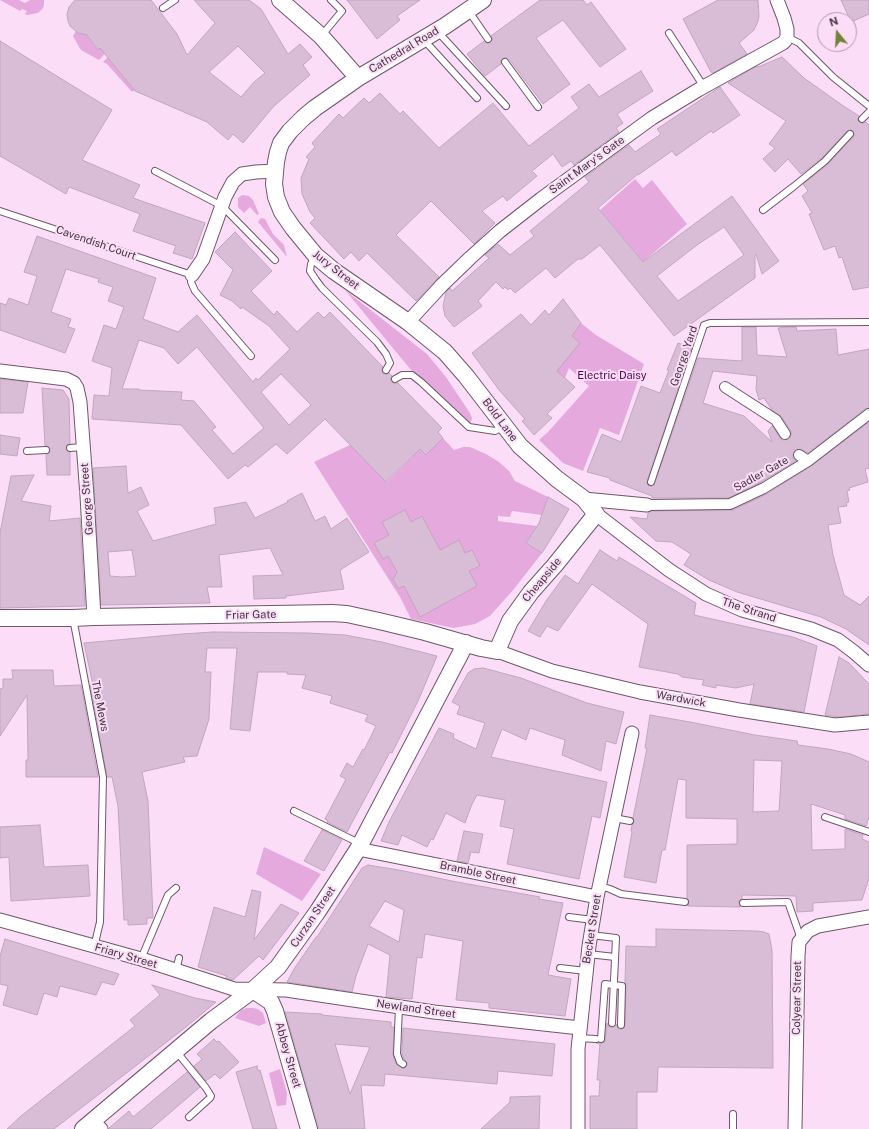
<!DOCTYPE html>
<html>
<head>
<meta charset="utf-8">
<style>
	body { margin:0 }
	#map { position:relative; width:869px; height:1129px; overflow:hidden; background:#fcddf7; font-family:"Public Sans",sans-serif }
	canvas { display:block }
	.north { position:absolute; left:817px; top:12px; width:40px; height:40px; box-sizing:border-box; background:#fcddf7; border:1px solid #b29bae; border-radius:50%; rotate:342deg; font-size:11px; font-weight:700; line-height:16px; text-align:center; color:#433741 }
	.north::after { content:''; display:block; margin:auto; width:14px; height:18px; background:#718434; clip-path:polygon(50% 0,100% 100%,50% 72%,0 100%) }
</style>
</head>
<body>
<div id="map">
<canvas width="869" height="1129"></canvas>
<div class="north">N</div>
</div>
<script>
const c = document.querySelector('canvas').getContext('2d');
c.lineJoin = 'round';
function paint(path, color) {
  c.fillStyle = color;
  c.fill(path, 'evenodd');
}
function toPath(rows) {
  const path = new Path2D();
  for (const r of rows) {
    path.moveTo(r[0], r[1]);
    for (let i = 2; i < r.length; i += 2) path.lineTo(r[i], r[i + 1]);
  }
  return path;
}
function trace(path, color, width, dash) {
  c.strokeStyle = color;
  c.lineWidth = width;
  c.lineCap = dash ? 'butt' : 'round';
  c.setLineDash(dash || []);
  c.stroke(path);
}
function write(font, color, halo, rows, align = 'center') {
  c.font = font + ' "Public Sans",sans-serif';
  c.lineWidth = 4;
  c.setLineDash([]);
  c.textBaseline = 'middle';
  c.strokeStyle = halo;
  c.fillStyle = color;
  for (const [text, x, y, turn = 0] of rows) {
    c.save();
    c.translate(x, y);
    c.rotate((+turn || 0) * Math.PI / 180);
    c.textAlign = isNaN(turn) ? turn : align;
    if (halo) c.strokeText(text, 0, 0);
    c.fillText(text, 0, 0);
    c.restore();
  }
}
const green = toPath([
	[0,0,19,0,25,3,30,0,44,0,44,5,43,8,38,13,27,15,25,14,27,11,22,9,20,11],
	[76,31,79,33,86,34,98,50,110,40,114,44,99,60,81,50,79,47,73,36],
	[108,57,134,90,132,92,107,64,103,62],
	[635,179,643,188,652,180,687,224,643,262,600,210],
	[242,195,249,196,253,200,259,214,257,215,250,207,244,213,238,207,238,198],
	[261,218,265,219,273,234,284,245,287,257,258,222],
	[345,290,427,354,446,377,470,413,472,418,471,422,468,424,429,385,411,370],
	[581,323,596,335,644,364,619,435,600,428,583,471,563,463,539,440,548,432,589,386,569,368,565,378,555,391,532,356,575,331],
	[443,438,454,450,463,447,470,447,486,454,499,462,509,471,515,481,548,497,542,515,512,511,510,517,498,516,498,521,537,526,526,543,542,553,514,589,490,616,475,624,454,628,411,619,400,597,314,462,350,445,387,482,420,449,426,455],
	[264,847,321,874,302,901,256,874],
	[246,1008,253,1008,258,1009,263,1013,266,1023,259,1026,235,1018,240,1011],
	[280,1069,287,1093,286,1105,277,1106,269,1073]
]);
const building = toPath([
	[75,0,151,0,177,34,187,55,215,23,194,0,249,0,261,9,288,54,300,44,312,57,303,65,310,75,274,106,243,143,233,134,228,140,207,122,135,91,100,48,98,50,87,35,78,33,70,26,68,21,67,14,69,7,75,0],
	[238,46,265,73,254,82,241,97,209,72,238,46],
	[347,0,420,0,397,16,400,20,377,39,347,0],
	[540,0,583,0,587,5,591,2,626,49,600,67,563,20,536,38,570,84,543,104,509,59,505,58,502,59,501,61,501,64,485,76,467,54,484,41,488,43,491,42,492,39,491,36,540,0],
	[718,0,758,0,759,16,758,21,754,30,739,43,747,54,713,73,711,72,683,19,718,0],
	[841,0,869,0,869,14,851,22,841,0],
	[0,41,112,110,82,160,140,185,133,198,205,223,192,259,173,253,176,246,133,231,140,214,69,187,66,194,0,156,0,41],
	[782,57,804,78,842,105,859,116,858,120,859,122,863,123,866,122,869,125,869,287,853,290,842,257,839,258,835,246,824,250,809,214,812,213,802,196,808,191,803,184,828,164,853,137,854,135,853,131,851,130,847,131,822,158,801,174,788,159,775,172,763,159,775,148,769,144,786,121,728,83,757,66,758,67,782,57],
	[641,71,653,91,617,114,623,123,616,128,619,132,574,165,571,161,562,167,553,154,532,171,537,176,507,201,503,196,482,211,495,223,474,244,431,201,396,235,439,277,416,301,367,253,359,261,351,252,344,259,310,223,315,218,310,212,302,194,301,178,309,159,306,157,315,147,312,143,339,114,343,118,364,98,369,103,380,93,400,114,403,111,439,148,493,103,529,146,579,108,571,97,589,84,599,97,641,71],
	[720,87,740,115,713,133,711,131,676,156,672,151,638,175,638,174,598,208,643,262,732,196,779,261,762,274,756,254,755,255,755,278,674,336,600,245,582,259,578,259,555,278,546,268,515,293,510,288,508,290,505,287,503,289,496,282,478,301,482,306,454,327,445,316,443,306,446,292,450,288,452,291,489,258,485,255,498,244,510,255,534,236,530,231,589,182,585,177,629,145,635,152,661,134,657,129,720,87],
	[724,227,744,255,678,301,657,276,697,245,724,227],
	[235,232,272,271,251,291,274,315,277,311,297,332,318,312,324,318,330,312,383,367,382,370,382,373,386,374,389,373,392,376,391,379,391,382,395,383,398,383,442,428,438,432,443,438,426,455,420,449,386,482,325,419,287,454,276,444,248,467,245,465,228,479,181,425,92,419,94,395,109,396,112,368,92,361,104,325,116,329,124,307,108,301,113,287,98,282,99,279,66,269,51,312,71,319,68,327,75,329,65,353,0,330,0,303,6,305,9,298,28,305,37,276,24,272,37,236,156,278,143,319,178,332,197,315,253,382,256,378,258,380,290,349,269,326,242,307,241,309,232,301,220,295,233,270,215,252,235,232],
	[139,340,164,348,178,364,197,347,264,428,233,454,212,430,216,427,194,401,181,400,182,392,139,390,139,389,122,389,139,340],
	[281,374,311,405,289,425,261,392,281,374],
	[563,299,581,323,572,336,580,343,557,371,575,387,547,414,552,418,534,435,522,421,525,419,499,390,472,353,521,314,531,325,545,310,549,315,563,299],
	[742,327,756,327,757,355,787,357,778,328,787,327,796,327,797,331,836,329,838,355,869,349,869,408,865,409,808,453,800,449,796,449,793,452,793,458,796,461,761,482,729,498,652,498,652,496,610,480,610,478,587,472,602,434,621,442,641,386,660,393,669,370,667,370,678,343,692,348,647,481,647,483,649,486,652,486,654,485,698,358,742,361,742,327],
	[713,371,757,376,756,389,759,400,764,398,772,410,781,416,791,431,791,437,786,440,782,440,772,426,768,431,772,442,744,416,703,403,713,371],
	[0,379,28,382,23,413,0,413,0,379],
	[42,388,63,390,69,399,70,444,67,445,66,448,67,451,70,452,70,475,47,475,46,455,50,452,50,449,48,446,45,446,42,388],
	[869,422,869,468,865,469,868,482,849,488,850,490,847,491,849,502,846,503,847,506,838,507,841,523,828,525,833,555,844,595,860,605,869,596,869,645,846,629,821,617,737,592,709,580,684,565,691,554,672,542,656,541,630,517,647,519,648,513,651,511,733,510,767,494,811,466,869,422],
	[0,435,20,438,17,456,0,454,0,435],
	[126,466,128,493,141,487,149,505,137,511,153,541,216,524,214,508,246,502,255,518,288,502,287,501,302,493,315,521,325,516,331,529,347,518,369,552,340,570,344,589,286,596,286,598,254,599,253,576,283,575,270,548,219,555,222,587,207,587,210,603,101,605,93,468,126,466],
	[132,550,136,576,122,577,110,576,108,552,132,550],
	[34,475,21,501,51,506,49,521,80,518,85,606,0,608,0,533,11,476,34,475],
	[548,497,569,509,562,521,542,553,526,543,539,523,548,497],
	[405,510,411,522,422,516,440,550,459,540,465,553,472,550,480,566,469,571,477,586,420,617,404,586,398,589,393,579,397,572,388,556,383,559,374,543,389,535,382,522,405,510],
	[600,550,617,561,619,557,696,603,694,615,793,637,817,646,804,712,750,704,754,684,736,688,716,685,716,688,702,685,704,680,682,677,678,674,639,667,648,624,592,584,558,631,547,626,540,637,528,631,546,601,565,575,578,584,600,550],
	[213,632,308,633,345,635,382,642,437,656,418,701,392,753,390,752,347,832,327,822,328,821,325,819,346,779,340,776,347,763,353,767,363,749,364,750,376,726,365,721,368,715,330,703,332,696,302,688,306,675,287,674,287,672,258,672,250,731,230,729,237,648,207,648,205,672,211,672,209,719,197,756,183,757,185,762,142,772,148,801,153,918,147,918,147,924,128,925,128,920,124,920,118,806,112,777,107,777,90,685,93,685,84,643,182,634,213,632],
	[839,657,849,663,869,684,869,714,840,717,825,715,839,657],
	[483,668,521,678,587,703,624,712,616,744,606,741,601,771,562,755,565,740,530,728,526,740,502,729,491,757,607,782,600,818,592,816,579,879,507,864,514,829,500,826,505,800,477,795,472,804,465,823,446,813,433,840,431,839,427,847,402,835,398,845,381,841,389,822,439,728,454,734,453,738,476,749,485,723,457,714,460,706,452,702,468,673,474,669,483,668],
	[12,670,53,670,54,686,81,685,98,777,26,777,26,760,28,760,27,695,0,736,0,689,3,688,3,679,13,679,12,670],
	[650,715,690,722,755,735,797,741,798,745,828,749,851,754,869,762,869,817,866,826,845,819,845,815,811,804,812,850,845,849,845,829,863,835,862,839,869,842,869,878,862,900,813,903,813,911,797,912,796,896,742,895,742,899,739,901,739,903,740,907,688,906,689,902,687,898,687,845,737,844,737,819,686,818,686,780,678,779,665,850,662,850,656,883,624,877,632,832,631,831,632,825,634,822,633,818,647,748,645,748,650,715],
	[754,760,782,761,779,811,753,812,754,760],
	[40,825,44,867,88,865,90,896,11,901,9,857,0,858,0,827,40,825],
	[322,830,342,840,324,871,304,861,322,830],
	[464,831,483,834,479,853,471,852,468,863,457,861,464,831],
	[368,865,399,870,457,882,540,897,539,899,563,903,548,975,571,979,565,1016,489,1008,489,1003,456,1000,463,941,425,934,422,958,417,957,412,999,386,997,390,955,368,944,356,976,352,992,287,982,294,969,316,937,317,937,362,868,368,865],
	[385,901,404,910,399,942,369,926,385,901],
	[252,890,261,892,254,940,281,904,299,913,263,960,259,956,233,980,225,978,227,976,198,967,214,907,245,917,252,890],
	[656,929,757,931,764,932,769,934,772,950,773,1068,658,1067,657,1092,637,1092,637,1129,590,1129,590,1096,599,1096,600,1080,597,1080,600,1044,596,1043,603,1043,605,1041,607,1023,609,1027,614,1027,617,1024,617,1027,620,1029,623,1029,625,1026,626,986,625,983,626,946,656,947,656,929],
	[5,939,80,962,119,974,114,985,102,982,96,995,60,986,57,997,44,993,37,1015,3,1005,8,986,0,984,0,956,5,939],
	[152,985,195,998,216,1002,186,1027,54,1129,7,1129,21,1116,135,1026,130,1020,160,995,152,985],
	[285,1012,322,1014,322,1015,391,1022,391,1027,394,1027,393,1055,396,1064,402,1068,405,1068,407,1064,407,1062,404,1059,402,1053,403,1028,555,1044,552,1076,498,1071,497,1084,385,1074,384,1086,361,1085,365,1129,319,1129,285,1012],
	[335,1044,370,1047,350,1094,335,1044],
	[214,1039,217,1042,219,1041,239,1062,220,1079,215,1074,206,1081,194,1066,202,1059,197,1054,214,1039],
	[257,1066,258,1071,260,1070,277,1129,253,1129,236,1072,257,1066],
	[187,1072,200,1087,151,1129,109,1129,109,1128,129,1111,133,1117,187,1072],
	[540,1096,539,1129,481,1129,510,1102,510,1097,540,1096]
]);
const pedestrianTunnel = toPath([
	[785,434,799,455]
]);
const service = toPath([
	[163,8,175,0],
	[468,10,488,39],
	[438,32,506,106],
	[669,33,704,87],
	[322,35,342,11,331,0],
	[787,37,799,43,833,77,869,106],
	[424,40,477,98],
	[505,62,538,107],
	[862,119,869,112],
	[155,171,222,206,275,260],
	[763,210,793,187,825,161,850,134],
	[0,211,192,275,191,282,195,291,251,356],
	[315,257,311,264,310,271,316,280,322,288,377,342,386,354,390,363,386,370],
	[395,379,402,375,412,375,421,382,469,427,495,431,503,427],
	[70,448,83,447],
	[27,451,46,450],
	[651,482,704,325,710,323,869,322],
	[73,618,103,777,100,922,94,947],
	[294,811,361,844],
	[825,817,869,832],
	[614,818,630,821],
	[600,886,610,889,621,894,685,902],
	[743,903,788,902,801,939],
	[569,917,593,920],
	[591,935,616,938,612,1023],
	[588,954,615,957],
	[141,959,168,895,176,888],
	[560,968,586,971],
	[176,971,179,958],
	[399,1007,397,1054,400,1062,403,1064],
	[579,1038,596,1039],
	[601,1039,605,984,622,986,621,1025],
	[176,1051,206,1088,211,1096,210,1098,189,1117],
	[733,1129,733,1114]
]);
const pedestrian = toPath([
	[725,387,776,420,785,434],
	[799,455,808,461],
	[647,505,730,504,764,488,808,461,869,414]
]);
const minor = toPath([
	[192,275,203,259,225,197,233,182,242,174,256,172,275,171],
	[408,322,442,285,470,258,500,231,541,199,652,118,698,90,783,43,785,41,787,37,787,29,784,18,777,0],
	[0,371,66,379,74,383,77,388,80,402,87,496,94,617],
	[584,499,647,505],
	[596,514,669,570,706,594,742,610,811,629,838,640,854,652,869,665],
	[497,651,552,671,640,692,739,710,835,725,869,722],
	[358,849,597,897],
	[0,920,141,959,234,989,286,990,434,1012,580,1028],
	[93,1121,101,1129],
	[578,1129,578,1049,589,946,597,897,632,733],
	[795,1129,798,956,799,942,808,931,818,926,869,917]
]);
const tertiary = toPath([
	[280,0,321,36,358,78],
	[0,618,73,618,94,617,332,613,347,614,379,621,425,632,481,648,497,651,510,621,531,592,555,565,596,514,584,499,557,479,520,446,466,376,445,352,408,322,334,271,316,256,293,228,282,212,276,197,274,184,276,162,278,152,281,143,290,131,303,118,315,108,358,78,445,26,483,0],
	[253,990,271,1002,275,1011,309,1129],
	[83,1129,211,1021,253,990,278,967,318,911,358,849,466,643]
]);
const streetNames = [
	["Cathedral Road",404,50,-31],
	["Saint Mary's Gate",587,165,-36],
	["Cavendish Court",96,243,19],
	["Jury Street",336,270,38],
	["George Yard",684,356,-71],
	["Bold Lane",500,420,53],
	["Sadler Gate",761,474,-29],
	["George Street",87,499,-94],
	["Cheapside",542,580,-50],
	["The Strand",749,610,18],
	["Friar Gate",251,615,-1],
	["Wardwick",681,699,10],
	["The Mews",100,706,79],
	["Bramble Street",478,873,12],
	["Curzon Street",313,917,-56],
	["Becket Street",592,929,-81],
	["Friary Street",126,956,16],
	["Colyear Street",797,998,-89],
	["Newland Street",416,1009,8],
	["Abbey Street",288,1055,74]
];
const parkNames = [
	["Electric Daisy",612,376]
];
paint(green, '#e6a9de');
paint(building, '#d9bcd5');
trace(building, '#c2a5be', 1);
trace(pedestrianTunnel, '#d7bcd3', 10, [10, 5]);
trace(service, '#70566c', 8);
trace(pedestrian, '#70566c', 12);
trace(minor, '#70566c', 15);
trace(tertiary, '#70566c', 18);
trace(service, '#fff', 6);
trace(pedestrian, '#fff', 10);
trace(minor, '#fff', 13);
trace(tertiary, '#fff', 16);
write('11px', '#433741', '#fcddf7', streetNames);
write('11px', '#570552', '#fcddf7', parkNames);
</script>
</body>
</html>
